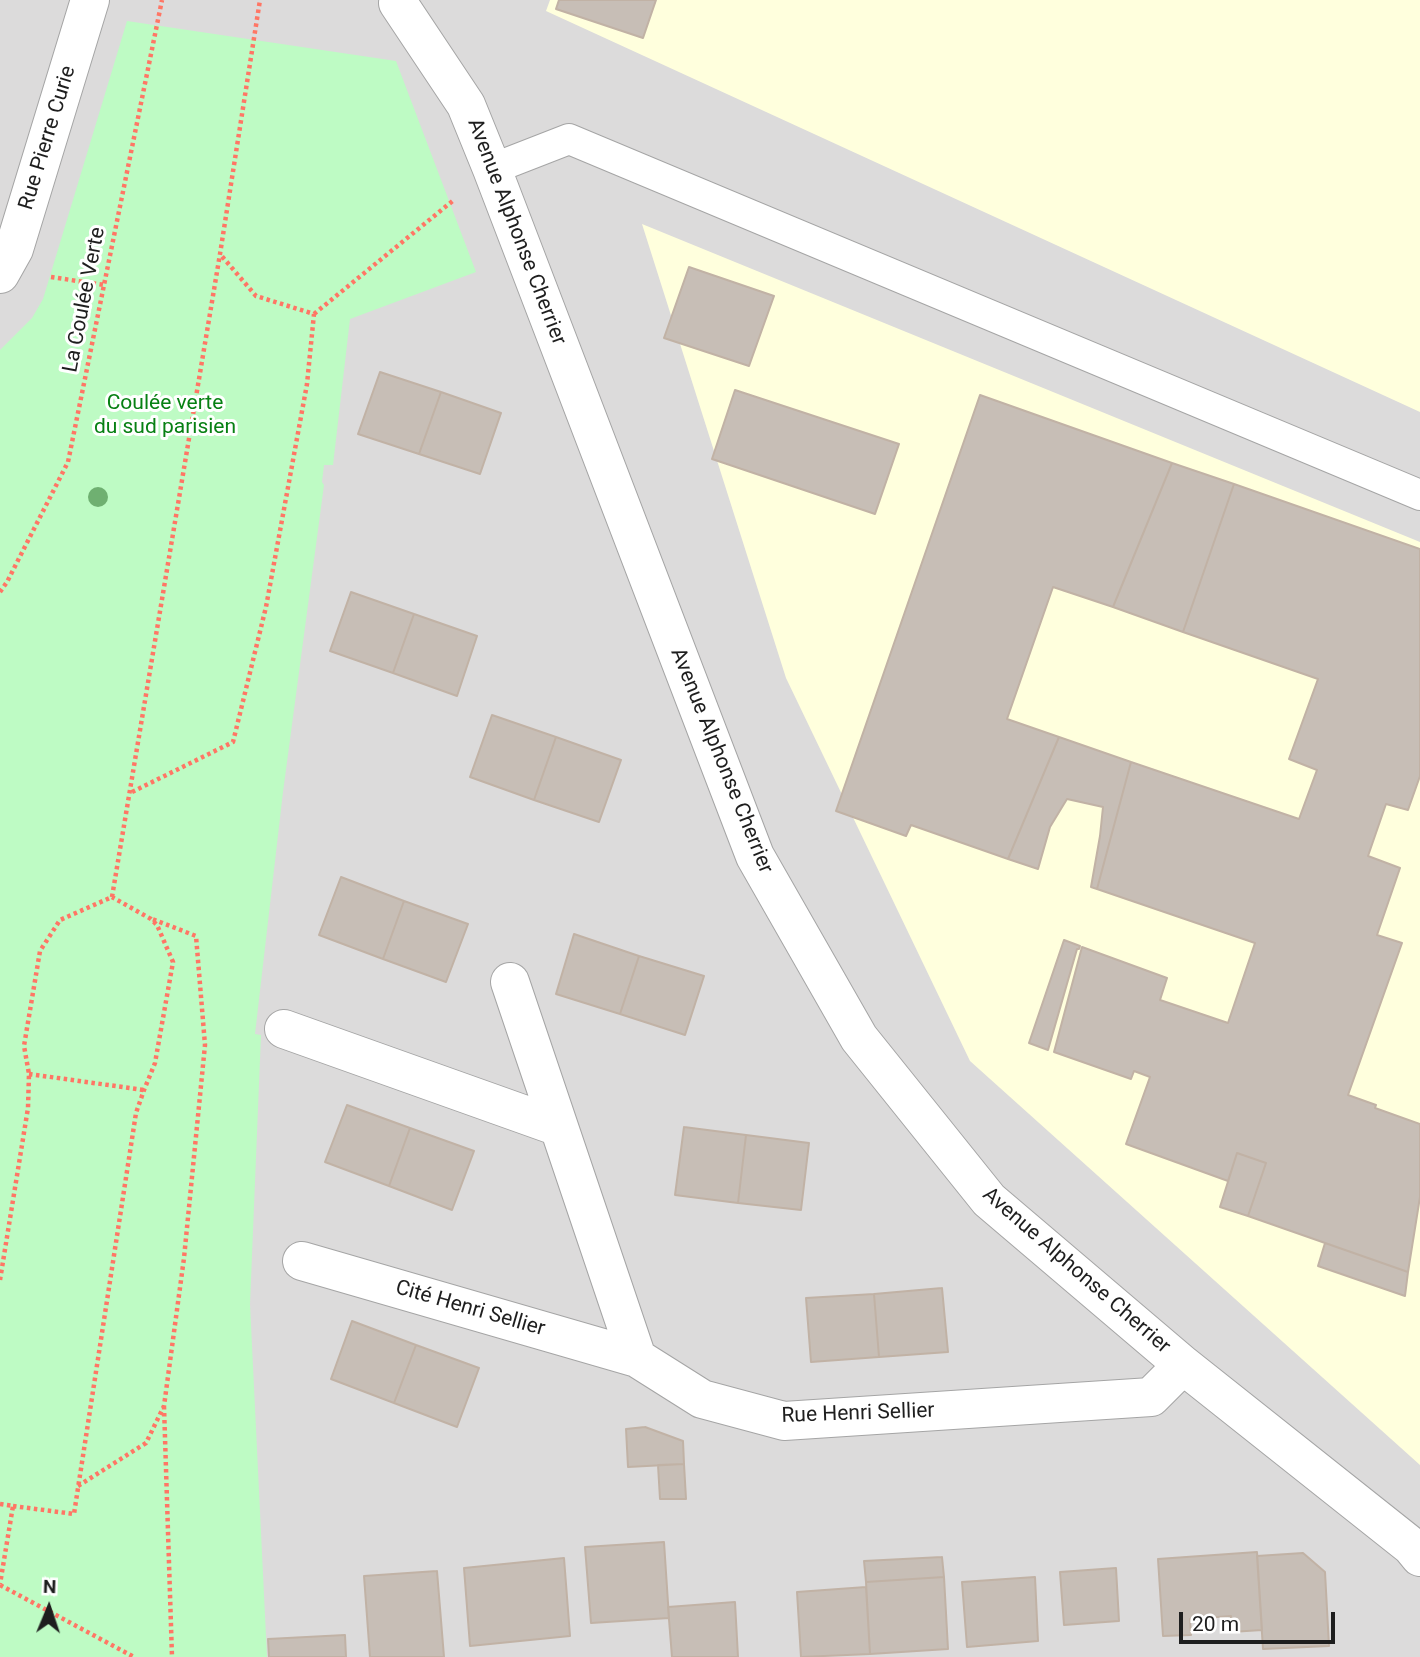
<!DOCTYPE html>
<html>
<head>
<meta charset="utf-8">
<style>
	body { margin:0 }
	#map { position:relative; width:1420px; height:1657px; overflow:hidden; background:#efebe3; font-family:Roboto,sans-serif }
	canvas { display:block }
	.north { position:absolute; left:14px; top:1573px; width:70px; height:70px; -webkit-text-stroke:5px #fff; paint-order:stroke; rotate:2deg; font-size:19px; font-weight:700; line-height:28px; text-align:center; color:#1e1e1e }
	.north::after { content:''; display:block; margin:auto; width:24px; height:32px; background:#1e1e1e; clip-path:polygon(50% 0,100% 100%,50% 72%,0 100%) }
	.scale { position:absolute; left:1179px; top:1612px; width:156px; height:32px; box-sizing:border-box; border:4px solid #1e1e1e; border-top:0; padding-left:9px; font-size:21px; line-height:24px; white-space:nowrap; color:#1e1e1e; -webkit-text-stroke:5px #fff; paint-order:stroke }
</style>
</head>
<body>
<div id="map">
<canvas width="1420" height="1657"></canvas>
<div class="north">N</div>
<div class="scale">20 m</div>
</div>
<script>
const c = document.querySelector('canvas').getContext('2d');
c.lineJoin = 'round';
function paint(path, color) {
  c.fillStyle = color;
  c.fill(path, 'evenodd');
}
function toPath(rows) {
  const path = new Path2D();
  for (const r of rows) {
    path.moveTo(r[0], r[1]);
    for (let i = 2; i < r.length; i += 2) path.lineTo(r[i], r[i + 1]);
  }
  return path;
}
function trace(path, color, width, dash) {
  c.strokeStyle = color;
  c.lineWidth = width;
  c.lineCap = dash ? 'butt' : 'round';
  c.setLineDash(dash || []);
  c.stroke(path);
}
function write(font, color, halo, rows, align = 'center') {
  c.font = font + ' Roboto,sans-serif';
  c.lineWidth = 6;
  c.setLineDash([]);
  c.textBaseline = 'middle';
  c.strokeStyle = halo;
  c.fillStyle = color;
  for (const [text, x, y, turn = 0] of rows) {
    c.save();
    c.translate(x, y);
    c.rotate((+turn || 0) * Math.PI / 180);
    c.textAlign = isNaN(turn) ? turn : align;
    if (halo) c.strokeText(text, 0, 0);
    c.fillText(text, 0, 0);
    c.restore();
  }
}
const residential = toPath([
	[0,0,1420,0,1420,1657,0,1657]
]);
const education = toPath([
	[550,0,1420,0,1420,412,546,11],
	[642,224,1420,542,1420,1465,970,1061,786,678]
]);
const park = toPath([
	[127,21,396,61,476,272,350,319,333,465,324,465,322,482,324,485,283,792,255,1034,261,1035,250,1304,267,1657,0,1657,0,350,32,318,43,299]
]);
const building = toPath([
	[559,0,656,0,643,38,556,9,559,0],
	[689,267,774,296,749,366,664,338,689,267],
	[380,372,441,392,419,454,358,434,380,372],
	[735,390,899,444,875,514,712,459,735,390],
	[441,392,501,413,480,474,419,454,441,392],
	[980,395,1172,463,1113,607,1053,587,1007,719,1059,737,1008,859,911,825,906,836,836,811,980,395],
	[1172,463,1234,484,1183,632,1113,607,1172,463],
	[1234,484,1420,549,1420,776,1408,810,1386,804,1368,856,1400,868,1377,935,1402,943,1348,1095,1376,1105,1375,1108,1420,1124,1420,1197,1408,1272,1248,1216,1266,1163,1237,1153,1228,1181,1126,1144,1150,1077,1134,1071,1131,1079,1054,1052,1082,947,1167,978,1160,1000,1228,1023,1255,943,1097,889,1131,762,1299,819,1317,770,1289,759,1318,679,1183,632,1234,484],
	[351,592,414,614,393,673,330,651,351,592],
	[414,614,477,636,457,696,393,673,414,614],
	[492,715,556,737,534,800,470,777,492,715],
	[556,737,621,760,599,822,534,800,556,737],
	[1059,737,1131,762,1097,889,1091,887,1100,836,1103,807,1067,799,1050,827,1038,869,1008,859,1059,737],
	[341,877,404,901,383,959,319,935,341,877],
	[404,901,468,924,446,982,383,959,404,901],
	[574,934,639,956,620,1014,556,994,574,934],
	[1064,940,1080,946,1079,949,1077,949,1048,1050,1029,1043,1064,940],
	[639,956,704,976,685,1035,620,1014,639,956],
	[347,1105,410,1128,389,1186,325,1162,347,1105],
	[684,1127,746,1135,738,1203,675,1195,684,1127],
	[410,1128,474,1151,452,1210,389,1186,410,1128],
	[746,1135,809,1143,801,1210,738,1203,746,1135],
	[1237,1153,1266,1163,1248,1216,1220,1207,1237,1153],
	[1325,1243,1408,1272,1405,1296,1318,1266,1325,1243],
	[942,1288,948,1352,879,1357,874,1294,942,1288],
	[874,1294,879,1357,811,1362,806,1298,874,1294],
	[352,1321,416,1345,394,1403,331,1379,352,1321],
	[416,1345,479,1368,457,1427,394,1403,416,1345],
	[645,1427,683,1441,684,1464,628,1467,626,1429,645,1427],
	[684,1464,686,1499,660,1499,658,1465,684,1464],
	[664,1542,669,1618,591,1623,585,1547,664,1542],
	[1257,1552,1262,1630,1231,1632,1231,1616,1190,1619,1191,1635,1163,1636,1158,1559,1257,1552],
	[1303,1553,1325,1572,1329,1646,1263,1649,1257,1556,1303,1553],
	[942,1557,944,1577,866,1582,864,1561,942,1557],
	[564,1558,570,1636,470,1646,464,1568,564,1558],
	[1116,1568,1119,1621,1064,1625,1060,1572,1116,1568],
	[437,1571,444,1657,370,1657,364,1576,437,1571],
	[944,1577,948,1649,870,1654,866,1582,944,1577],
	[1035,1577,1038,1641,967,1647,962,1582,1035,1577],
	[866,1587,870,1654,801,1657,797,1592,866,1587],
	[735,1602,738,1657,672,1657,668,1607,735,1602],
	[345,1635,346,1657,269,1657,268,1639,345,1635]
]);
const path = toPath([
	[51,277,104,285],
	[314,314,455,199],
	[0,592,7,582,68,462,162,0],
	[132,792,233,742,266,607,307,384,314,314,256,296,220,254],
	[112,897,220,254,260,0],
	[29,1074,144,1090],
	[0,1280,28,1108,29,1074,24,1046,40,951,60,920,112,897],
	[164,1406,172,1657],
	[78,1486,146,1443,164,1406,184,1258,205,1045,196,936,152,919],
	[0,1504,13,1506,0,1584],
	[13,1506,74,1514,136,1113,144,1090,155,1063,173,962,157,925,151,919,112,897],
	[0,1585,134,1657]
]);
const lane = toPath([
	[492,169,569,139,1420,495]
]);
const street = toPath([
	[398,3,466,105,492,169,755,856,859,1038,989,1200,1183,1365,1411,1546,1420,1557],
	[0,274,14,249,90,0],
	[510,982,637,1358,702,1399,784,1421,1151,1397,1183,1365],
	[284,1029,559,1127],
	[302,1261,637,1358]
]);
const trees = [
	[98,497]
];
const streetNames = [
	["Rue Pierre Curie",48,138,-73],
	["Avenue Alphonse Cherrier",516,232,69],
	["La Coulée Verte",85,300,-79],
	["Avenue Alphonse Cherrier",721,761,68],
	["Avenue Alphonse Cherrier",1076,1271,41],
	["Cité Henri Sellier",470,1309,16],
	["Rue Henri Sellier",858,1414,-2]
];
const parkNames = [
	["Coulée verte",165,404],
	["du sud parisien",165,428]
];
paint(residential, '#dcdbdb');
paint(education, '#ffd');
paint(park, '#befbc4');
paint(building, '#c7beb6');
trace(building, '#c1b2a5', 2);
trace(lane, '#a5a5a5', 32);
trace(street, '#a5a5a5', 40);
trace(path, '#ff7665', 4.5, [3.5, 3.5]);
trace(lane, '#fff', 30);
trace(street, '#fff', 38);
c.fillStyle = '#6fb071';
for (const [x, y] of trees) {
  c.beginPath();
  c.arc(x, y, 10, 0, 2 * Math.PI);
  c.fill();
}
write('21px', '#1e1e1e', '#fff', streetNames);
write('21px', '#078013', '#fff', parkNames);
</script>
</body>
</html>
